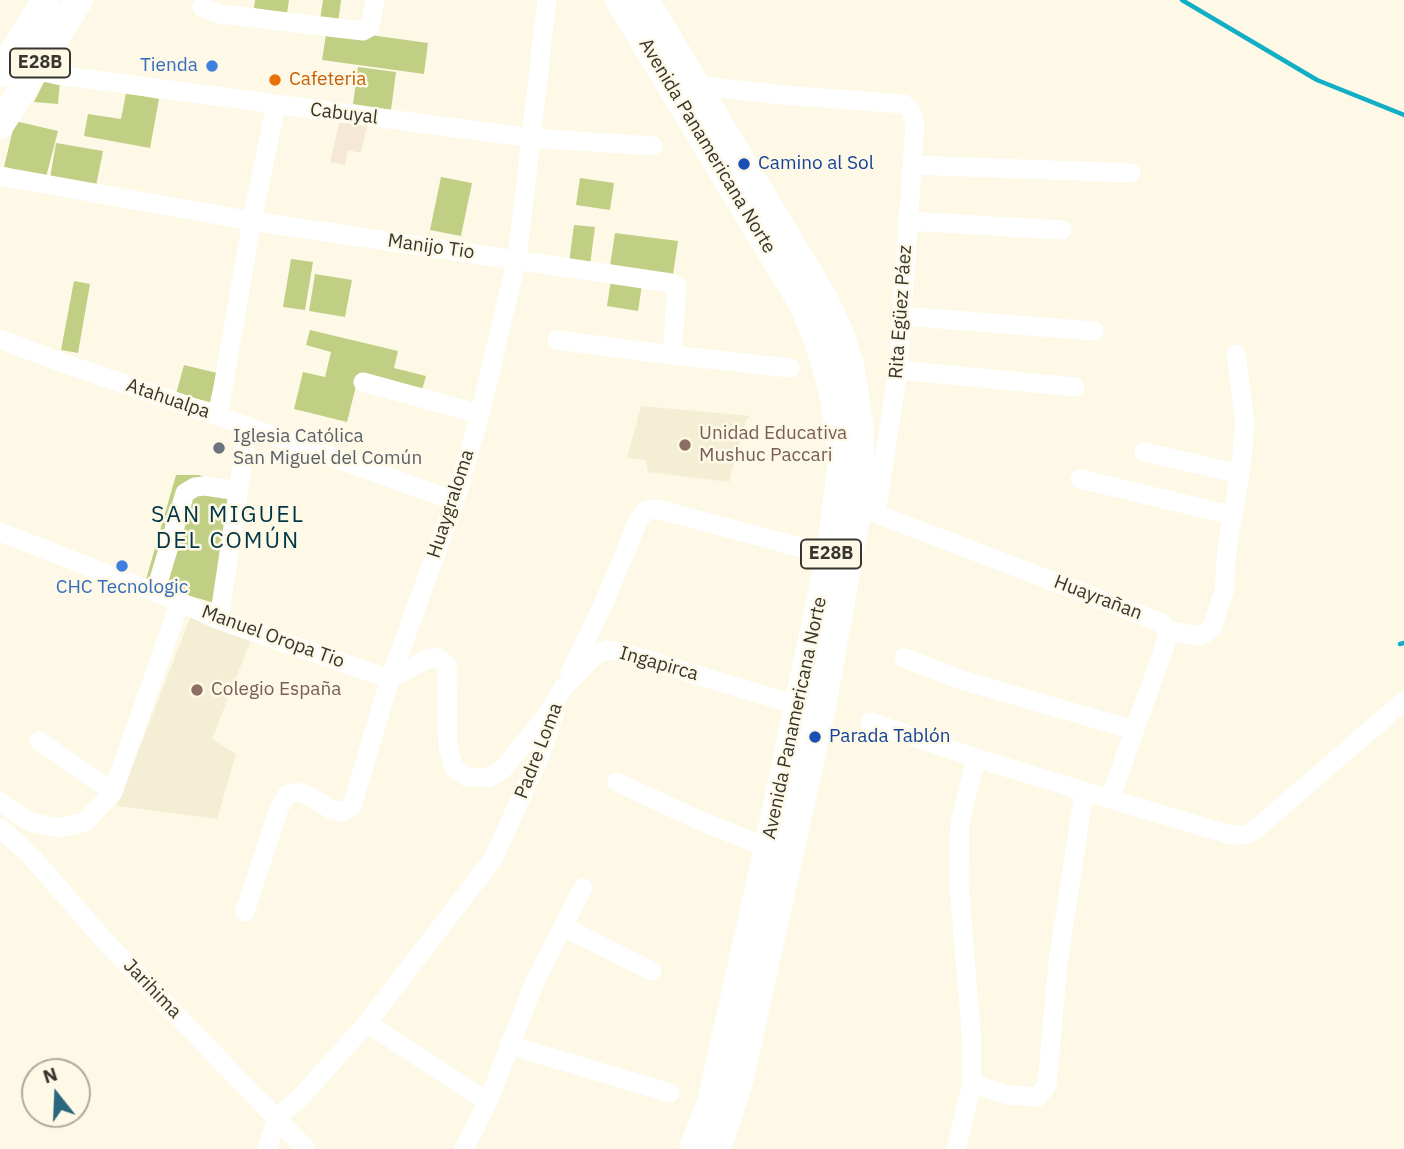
<!DOCTYPE html>
<html>
<head>
<meta charset="utf-8">
<style>
	body { margin:0 }
	#map { position:relative; width:1404px; height:1149px; overflow:hidden; background:#fdf9e6; font-family:"IBM Plex Sans",sans-serif }
	canvas { display:block }
	.north { position:absolute; left:21px; top:1058px; width:70px; height:70px; box-sizing:border-box; background:#fdf9e6; border:2px solid #aeab9c; border-radius:50%; rotate:342deg; font-size:19px; font-weight:700; line-height:28px; text-align:center; color:#37352e }
	.north::after { content:''; display:block; margin:auto; width:24px; height:32px; background:#2a667d; clip-path:polygon(50% 0,100% 100%,50% 72%,0 100%) }
</style>
</head>
<body>
<div id="map">
<canvas width="1404" height="1149"></canvas>
<div class="north">N</div>
</div>
<script>
const c = document.querySelector('canvas').getContext('2d');
c.lineJoin = 'round';
function paint(path, color) {
  c.fillStyle = color;
  c.fill(path, 'evenodd');
}
function toPath(rows) {
  const path = new Path2D();
  for (const r of rows) {
    path.moveTo(r[0], r[1]);
    for (let i = 2; i < r.length; i += 2) path.lineTo(r[i], r[i + 1]);
  }
  return path;
}
function trace(path, color, width, dash) {
  c.strokeStyle = color;
  c.lineWidth = width;
  c.lineCap = dash ? 'butt' : 'round';
  c.setLineDash(dash || []);
  c.stroke(path);
}
function write(font, color, halo, rows, align = 'center') {
  c.font = font + ' "IBM Plex Sans",sans-serif';
  c.lineWidth = 5;
  c.setLineDash([]);
  c.textBaseline = 'middle';
  c.strokeStyle = halo;
  c.fillStyle = color;
  for (const [text, x, y, turn = 0] of rows) {
    c.save();
    c.translate(x, y);
    c.rotate((+turn || 0) * Math.PI / 180);
    c.textAlign = isNaN(turn) ? turn : align;
    if (halo) c.strokeText(text, 0, 0);
    c.fillText(text, 0, 0);
    c.restore();
  }
}
const industrial = toPath([
	[340,120,367,126,361,153,348,150,345,165,330,162]
]);
const built = toPath([
	[641,406,751,416,746,420,729,482,648,472,646,460,627,458],
	[192,613,251,640,212,739,236,754,217,819,117,806]
]);
const green = toPath([
	[255,0,289,0,287,13,254,8],
	[323,0,341,0,338,23,320,20],
	[327,29,428,43,424,74,322,60],
	[358,67,396,72,391,110,353,104],
	[45,80,60,81,58,104,34,102],
	[126,93,159,99,150,148,84,136,88,114,121,119],
	[15,121,58,131,46,177,4,167],
	[56,143,103,151,96,186,50,178],
	[441,177,472,183,461,236,430,230],
	[580,178,614,183,610,210,576,205],
	[574,225,595,227,590,265,569,263],
	[615,233,678,241,673,275,610,266],
	[291,259,313,262,305,310,283,307],
	[315,274,352,280,345,317,309,311],
	[611,280,642,285,638,311,607,306],
	[74,281,90,284,78,353,61,350],
	[310,330,398,351,394,368,426,376,421,393,358,378,347,422,294,409,303,372,325,377,331,352,306,345],
	[184,365,217,373,210,402,176,394],
	[176,475,199,475,234,491,218,604,145,583]
]);
const stream = toPath([
	[1182,0,1317,80,1404,115],
	[1400,644,1404,643]
]);
const minor = toPath([
	[202,7,220,14,363,31,370,27,375,0],
	[35,70,57,75,532,138,653,146],
	[695,85,782,95,904,104,911,111,915,124,898,370,876,513],
	[912,165,1131,173],
	[0,176,252,221,671,283,677,287,672,355,790,368],
	[907,221,1062,230],
	[902,316,1094,331],
	[0,339,63,363,218,416,455,501],
	[557,340,672,355],
	[898,370,1075,387],
	[363,382,480,414],
	[218,416,252,221,276,105],
	[1144,452,1240,474],
	[1080,479,1231,515],
	[864,509,1162,623,1167,631,1165,645,1110,799],
	[0,532,180,602,219,620,390,679,429,658,439,658,447,666,448,748,454,768,467,777,488,778,503,769,546,716,563,688,595,655,607,650,624,653,797,705],
	[155,593,185,493,195,487,205,486,238,491],
	[219,620,248,426],
	[1167,631,1201,636,1212,628,1224,591,1227,548,1240,474,1245,424,1236,354],
	[904,658,965,681,1134,730],
	[570,673,606,598,637,523,645,511,656,509,830,555],
	[870,722,976,758,1110,799,1231,835,1246,835,1256,829,1404,701],
	[39,741,113,792],
	[617,782,694,818,768,848],
	[0,802,30,822,59,828,85,822,113,792,180,602],
	[0,828,30,855,104,940,306,1149],
	[245,912,279,808,287,795,297,792,307,795,330,809,342,812,352,806,390,679,455,501,480,414,517,259,547,0],
	[564,927,652,971],
	[367,1023,488,1102],
	[509,1045,670,1093],
	[972,1084,1009,1095,1038,1097,1047,1085,1058,963,1084,792],
	[267,1149,277,1117,300,1098,367,1023,493,859,541,754,554,714],
	[464,1149,488,1102,535,981,583,888],
	[956,1149,972,1084,971,1031,959,885,960,822,976,758]
]);
const highway = toPath([
	[619,0,804,306,817,337,833,391,842,461,830,555,768,848,711,1102,693,1149],
	[645,0,824,299,839,331,850,364,859,423,861,465,858,506,821,712,739,1082,717,1149],
	[0,73,46,0],
	[0,125,79,0]
]);
const markers = [
	[212,66,7,"#3f7fe0"],
	[275,80,7,"#e8710a"],
	[744,164,7,"#1a4fb4"],
	[685,445,7,"#8d6e63"],
	[219,448,7,"#6b7280"],
	[122,566,7,"#3f7fe0"],
	[197,690,7,"#8d6e63"],
	[815,737,7,"#1a4fb4"]
];
const shields = [
	[40,63,60],
	[831,554,60]
];
const shieldNames = [
	["E28B",40,63],
	["E28B",831,554]
];
const shopNames = [
	["Tienda",198,66],
	["CHC Tecnologic",122,588,"center"]
];
const foodNames = [
	["Cafeteria",289,80]
];
const streetNames = [
	["Cabuyal",344,114,7],
	["Avenida Panamericana Norte",707,146,59],
	["Manijo Tio",431,247,8],
	["Rita Egüez Páez",901,312,-86],
	["Atahualpa",168,399,19],
	["Huaygraloma",451,504,-72],
	["Huayrañan",1098,598,21],
	["Manuel Oropa Tio",273,637,20],
	["Ingapirca",659,664,16],
	["Avenida Panamericana Norte",795,718,-78],
	["Padre Loma",539,751,-69],
	["Jarihima",152,989,46]
];
const transitNames = [
	["Camino al Sol",758,164],
	["Parada Tablón",829,737]
];
const educationNames = [
	["Unidad Educativa",699,434],
	["Mushuc Paccari",699,456],
	["Colegio España",211,690]
];
const worshipNames = [
	["Iglesia Católica",233,437],
	["San Miguel del Común",233,459]
];
const quarterNames = [
	["SAN MIGUEL",228,515],
	["DEL COMÚN",228,541]
];
paint(industrial, '#f5e9d6');
paint(built, '#f4eed5');
paint(green, '#c1cf85');
trace(stream, '#12aec6', 4.5);
trace(minor, '#fff', 19);
trace(highway, '#fff', 28);
for (const [x, y, r, color] of markers) {
  const dot = new Path2D();
  dot.arc(x, y, r, 0, 2 * Math.PI);
  c.fillStyle = color;
  c.fill(dot);
  trace(dot, '#fdf9e6', 2.5);
}
for (const [x, y, w] of shields) {
  const box = new Path2D();
  box.roundRect(x - w / 2, y - 14.5, w, 29, 5);
  c.fillStyle = '#fdf9e6';
  c.fill(box);
  trace(box, '#37352e', 2);
}
write('bold 18px', '#37352e', null, shieldNames);
write('19px', '#366cbe', '#fdf9e6', shopNames, 'right');
write('19px', '#c56008', '#fdf9e6', foodNames, 'left');
write('19px', '#37352e', '#fdf9e6', streetNames);
write('19px', '#164399', '#fdf9e6', transitNames, 'left');
write('19px', '#785e54', '#fdf9e6', educationNames, 'left');
write('19px', '#5b616d', '#fdf9e6', worshipNames, 'left');
c.letterSpacing = '2px';
write('23px', '#003647', '#fdf9e6', quarterNames);
c.letterSpacing = '0px';
</script>
</body>
</html>
